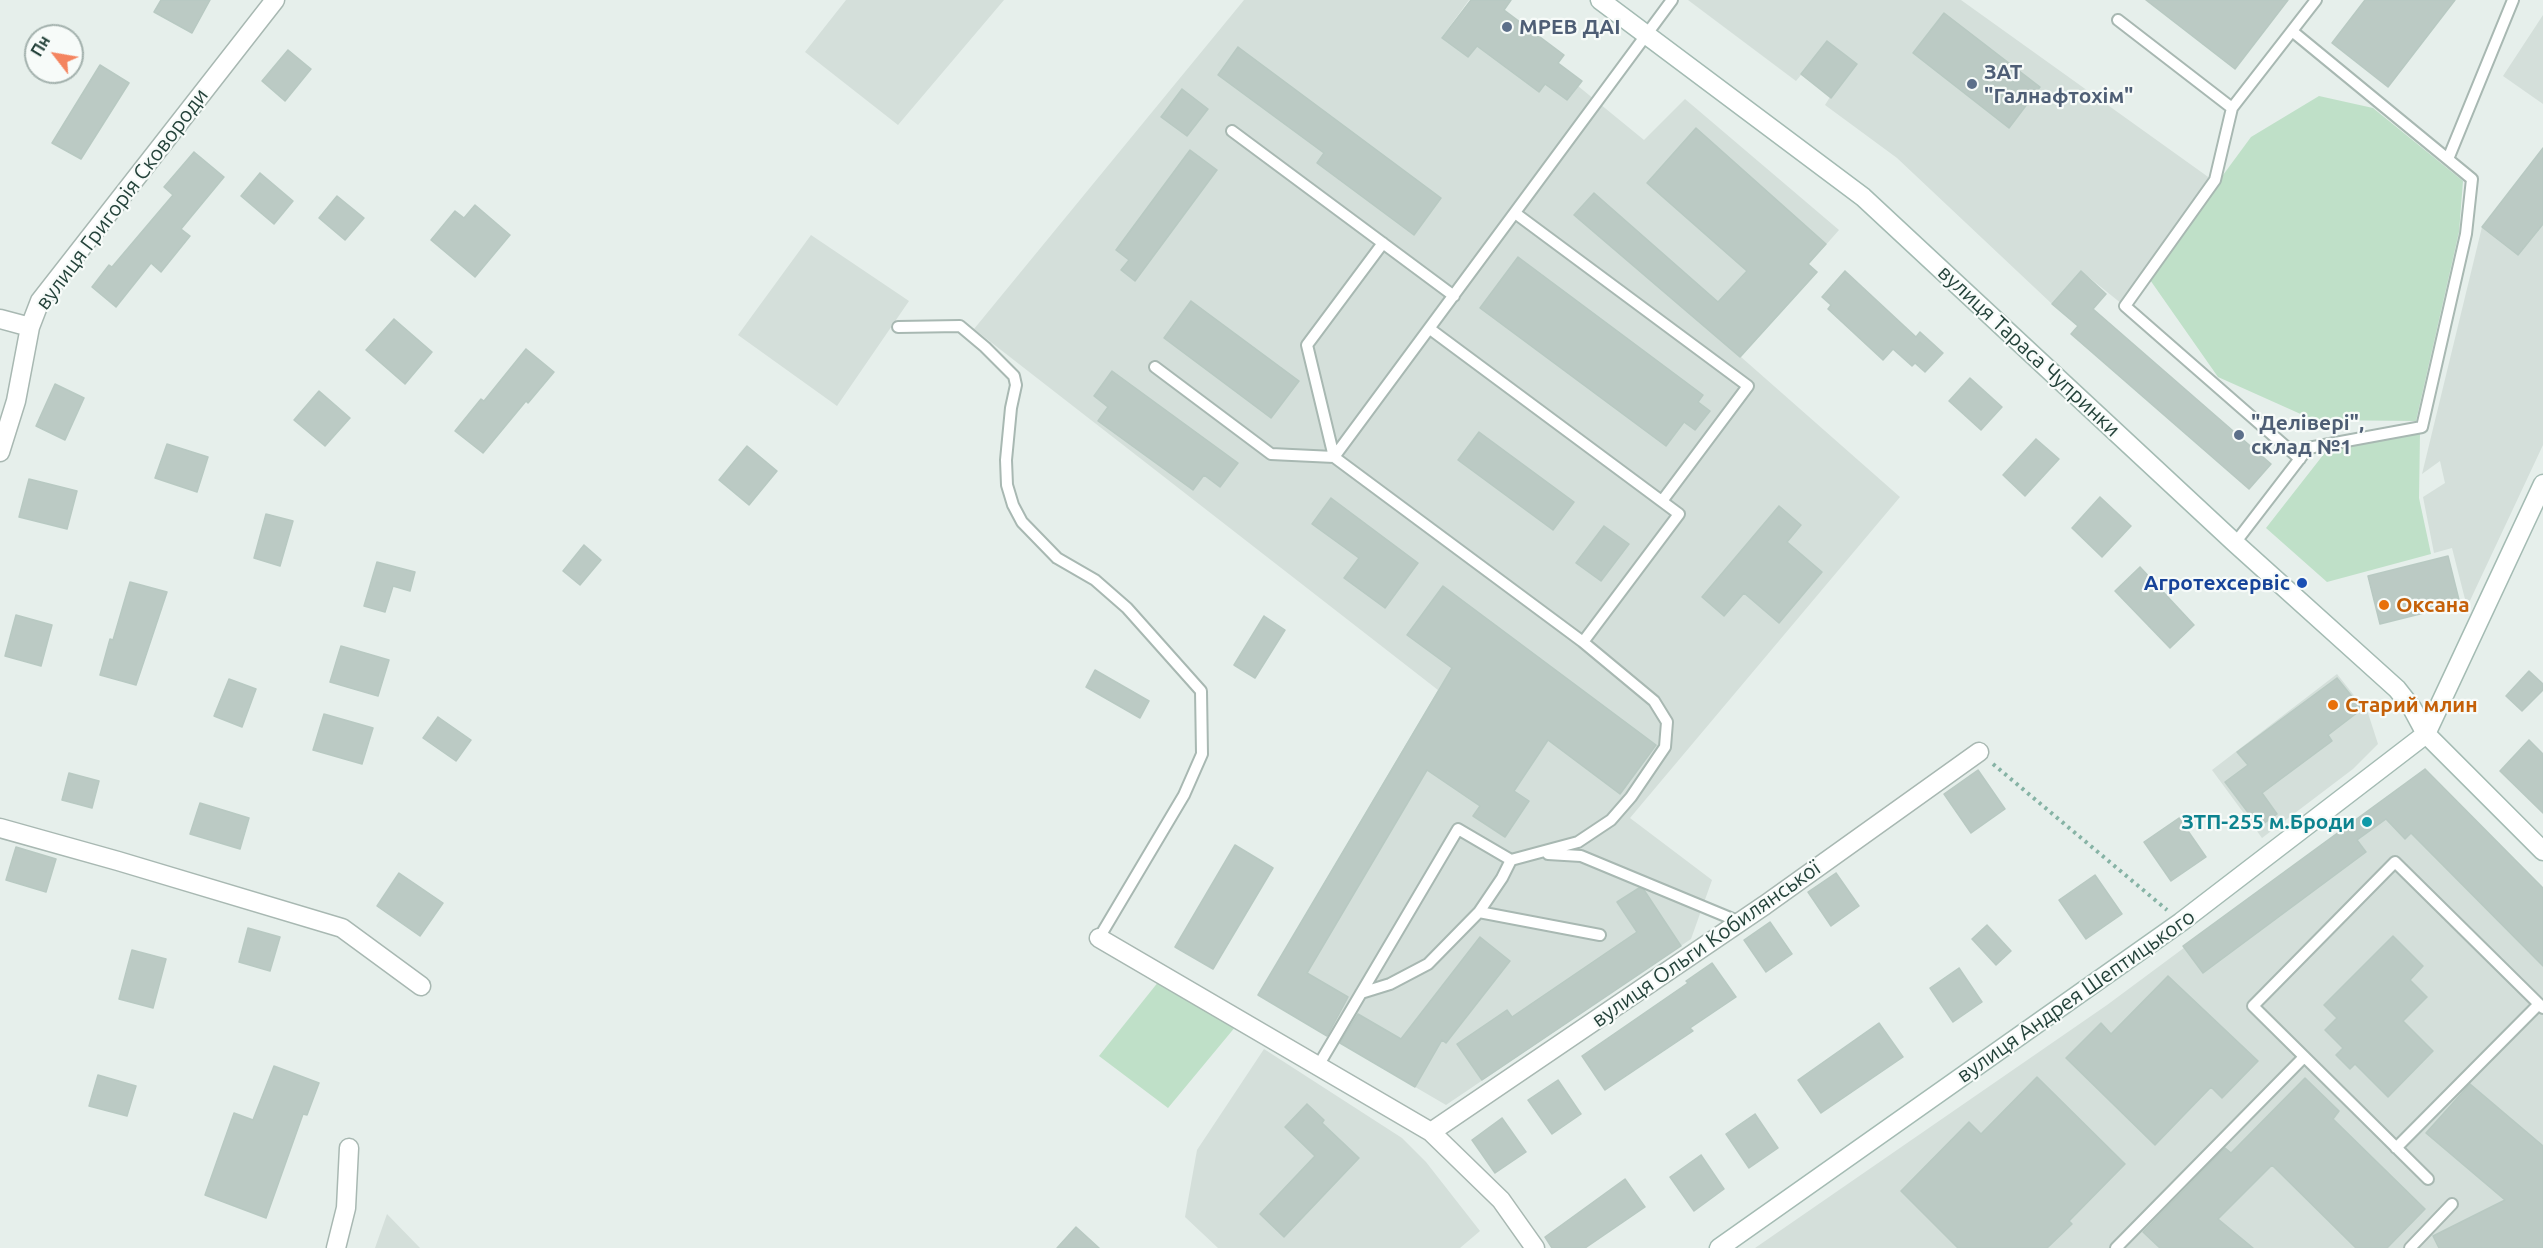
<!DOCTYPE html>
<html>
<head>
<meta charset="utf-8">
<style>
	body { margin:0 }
	#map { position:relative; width:2543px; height:1248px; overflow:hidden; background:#e6efeb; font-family:Ubuntu,sans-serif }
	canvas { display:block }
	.north { position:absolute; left:24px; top:24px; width:60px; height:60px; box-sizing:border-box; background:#f7fbf9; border:2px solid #a3b1ad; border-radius:50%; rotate:301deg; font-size:16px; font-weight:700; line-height:24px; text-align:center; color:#24423a }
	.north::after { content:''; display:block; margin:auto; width:21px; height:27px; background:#f4845f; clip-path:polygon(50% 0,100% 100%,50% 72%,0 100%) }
</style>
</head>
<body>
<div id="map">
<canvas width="2543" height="1248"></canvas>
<div class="north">Пн</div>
</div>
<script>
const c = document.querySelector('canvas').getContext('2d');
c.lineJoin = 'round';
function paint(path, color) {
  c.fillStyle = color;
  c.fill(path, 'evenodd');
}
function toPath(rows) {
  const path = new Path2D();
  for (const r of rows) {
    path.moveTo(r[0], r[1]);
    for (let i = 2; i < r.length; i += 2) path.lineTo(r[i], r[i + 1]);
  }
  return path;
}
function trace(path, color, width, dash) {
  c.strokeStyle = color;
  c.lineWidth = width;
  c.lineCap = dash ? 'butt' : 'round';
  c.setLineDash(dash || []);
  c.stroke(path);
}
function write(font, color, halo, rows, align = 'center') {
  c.font = font + ' Ubuntu,sans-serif';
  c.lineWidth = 4.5;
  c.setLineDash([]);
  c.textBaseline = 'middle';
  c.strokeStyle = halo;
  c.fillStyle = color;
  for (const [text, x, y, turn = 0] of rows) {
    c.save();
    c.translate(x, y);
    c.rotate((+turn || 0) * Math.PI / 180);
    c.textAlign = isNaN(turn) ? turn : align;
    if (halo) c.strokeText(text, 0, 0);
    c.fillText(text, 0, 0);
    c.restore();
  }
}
const built = toPath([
	[846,0,1004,0,898,125,805,52],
	[1244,0,1469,0,1442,37,1468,57,1477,46,1539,92,1545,84,1567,100,1578,86,1644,140,1685,99,1839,230,1809,264,1818,272,1741,357,1900,497,1630,818,1712,880,1691,939,1446,1105,1258,995,1438,690,974,329],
	[1688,0,1961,0,2211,179,2122,304,2081,271,2052,304,1897,158,1825,105,1830,97,1801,75,1796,81],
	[2543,15,2543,104,2503,76],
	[2543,224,2543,445,2467,607,2452,548,2434,553,2423,497,2445,483,2440,461,2422,474,2482,227,2518,255],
	[811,235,909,301,837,406,738,335],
	[2337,674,2368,713,2378,744,2353,769,2262,838,2212,770],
	[2425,769,2543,888,2543,1212,2513,1248,1755,1248,2107,1005],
	[1264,1049,1402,1138,1426,1162,1480,1231,1460,1248,1218,1248,1185,1217,1197,1150],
	[387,1214,420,1248,375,1248]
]);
const green = toPath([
	[2319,96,2373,108,2463,181,2459,232,2416,421,2314,420,2218,377,2148,277,2251,137],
	[2420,433,2419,498,2431,554,2327,582,2266,528,2327,450],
	[1159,981,1236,1026,1168,1108,1099,1056]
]);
const building = toPath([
	[161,0,210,0,192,33,154,12,161,0],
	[1471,0,1511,0,1504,10,1564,55,1558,63,1582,81,1567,100,1545,84,1539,92,1477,46,1468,57,1442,38,1471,0],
	[2146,0,2288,0,2235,69,2146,0],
	[2365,0,2455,0,2388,87,2332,43,2365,0],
	[1944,13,2040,87,2009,128,1913,53,1944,13],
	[1827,41,1857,64,1831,98,1801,74,1827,41],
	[1238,47,1441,198,1414,235,1317,163,1324,153,1218,75,1238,47],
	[288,50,311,69,285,101,262,81,288,50],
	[100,65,129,83,81,159,52,143,100,65],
	[1182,89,1208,109,1187,136,1161,117,1182,89],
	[1696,128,1826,244,1808,264,1817,272,1740,357,1574,215,1594,193,1718,302,1747,271,1647,183,1696,128],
	[2543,148,2543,224,2518,255,2482,227,2543,148],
	[1190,150,1217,170,1135,281,1121,270,1129,260,1116,250,1190,150],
	[194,152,224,177,181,229,190,236,161,272,151,263,116,307,92,287,109,265,112,267,173,195,164,187,194,152],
	[260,173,293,201,274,224,241,196,260,173],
	[337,196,364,218,345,240,319,218,337,196],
	[475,205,510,235,475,277,431,240,455,211,464,218,475,205],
	[1518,257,1703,395,1698,402,1710,411,1695,430,1684,422,1666,446,1480,308,1518,257],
	[1845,271,1916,337,1920,332,1943,353,1925,372,1915,363,1912,366,1893,349,1883,360,1828,309,1831,305,1822,297,1845,271],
	[2081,271,2106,294,2093,309,2271,464,2249,489,2071,334,2078,326,2052,304,2081,271],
	[1191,301,1299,381,1271,418,1164,338,1191,301],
	[394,319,432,352,405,384,366,350,394,319],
	[526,349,554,372,528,403,526,401,483,453,455,431,481,399,484,401,526,349],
	[1112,371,1238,463,1220,487,1204,475,1193,490,1098,421,1108,407,1094,396,1112,371],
	[1970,378,2002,407,1981,430,1949,401,1970,378],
	[55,384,84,398,65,440,36,426,55,384],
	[319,391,350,418,325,446,294,420,319,391],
	[1479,432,1574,502,1553,530,1458,460,1479,432],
	[2036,439,2059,459,2025,496,2003,475,2036,439],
	[167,444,208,457,197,492,155,478,167,444],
	[747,446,777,471,749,505,719,480,747,446],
	[29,479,77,491,67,529,19,517,29,479],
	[2100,497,2131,526,2102,557,2072,528,2100,497],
	[1331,498,1418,563,1385,608,1344,578,1359,558,1312,524,1331,498],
	[1779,506,1801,525,1787,542,1822,572,1779,623,1744,593,1724,616,1702,597,1779,506],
	[266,514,293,521,280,566,254,558,266,514],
	[1604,526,1629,544,1601,581,1576,563,1604,526],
	[584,545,601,560,580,585,563,571,584,545],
	[2448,556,2460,604,2380,624,2368,576,2448,556],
	[377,562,415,572,410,591,393,586,385,612,364,606,377,562],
	[2140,567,2194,625,2170,648,2115,591,2140,567],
	[130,582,167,592,136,685,100,675,110,639,113,640,130,582],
	[1443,586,1656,745,1620,794,1548,740,1514,791,1529,801,1505,837,1473,816,1480,806,1427,770,1307,973,1348,997,1327,1036,1258,995,1452,668,1407,635,1443,586],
	[16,615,52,625,41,666,5,656,16,615],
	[1264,616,1285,630,1255,678,1234,665,1264,616],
	[341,646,389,660,378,696,330,682,341,646],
	[1095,670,1149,701,1140,718,1086,687,1095,670],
	[2529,671,2543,684,2543,690,2522,711,2506,696,2529,671],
	[2337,678,2362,709,2328,735,2332,741,2262,793,2277,814,2259,827,2225,782,2248,765,2237,752,2337,678],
	[229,679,256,689,242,727,214,716,229,679],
	[324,714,373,728,362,764,313,750,324,714],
	[438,717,471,740,456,761,423,738,438,717],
	[2529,740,2543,754,2543,813,2500,771,2529,740],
	[2425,769,2543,888,2543,966,2411,833,2405,839,2386,819,2357,840,2366,852,2203,973,2183,946,2425,769],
	[1978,770,2005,809,1971,833,1944,794,1978,770],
	[69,773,99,781,92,808,62,800,69,773],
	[200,803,249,818,240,849,190,834,200,803],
	[2179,818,2206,857,2171,881,2144,842,2179,818],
	[1235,845,1273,868,1213,969,1175,947,1235,845],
	[16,847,56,859,46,892,6,880,16,847],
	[399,873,443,903,420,936,377,906,399,873],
	[1836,873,1859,906,1831,926,1808,892,1836,873],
	[2095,875,2122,914,2086,939,2059,900,2095,875],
	[1639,888,1644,890,1681,946,1482,1080,1457,1044,1507,1010,1512,1017,1637,932,1617,902,1639,888],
	[1770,922,1792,954,1766,972,1744,940,1770,922],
	[1987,925,2011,951,1996,965,1972,939,1987,925],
	[248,928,280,937,270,971,239,962,248,928],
	[2393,936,2423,966,2410,980,2427,997,2403,1021,2433,1051,2388,1097,2355,1064,2350,1069,2336,1055,2343,1048,2325,1030,2337,1018,2324,1005,2393,936],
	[1480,937,1510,961,1446,1043,1442,1040,1415,1087,1340,1043,1358,1014,1401,1039,1480,937],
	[132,950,166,959,153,1008,119,999,132,950],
	[1712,963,1736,997,1690,1028,1693,1031,1605,1090,1582,1056,1688,983,1686,981,1712,963],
	[1959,968,1982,1002,1953,1022,1930,988,1959,968],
	[2168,976,2258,1061,2222,1098,2211,1087,2155,1145,2066,1058,2101,1023,2111,1034,2168,976],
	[1879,1023,1903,1057,1821,1113,1798,1080,1879,1023],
	[274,1066,319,1083,307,1115,303,1114,266,1218,205,1195,234,1113,253,1120,274,1066],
	[98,1075,136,1086,127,1116,89,1106,98,1075],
	[2037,1077,2125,1164,2069,1221,2072,1224,2047,1248,1958,1248,1901,1191,1969,1122,1981,1134,2037,1077],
	[2305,1078,2339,1111,2333,1119,2425,1209,2387,1248,2356,1248,2272,1165,2218,1219,2253,1248,2160,1248,2143,1232,2225,1148,2231,1153,2305,1078],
	[1558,1080,1581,1114,1552,1134,1528,1100,1558,1080],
	[2470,1084,2543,1146,2543,1248,2439,1248,2433,1236,2505,1200,2426,1133,2470,1084],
	[1307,1104,1324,1120,1322,1123,1359,1158,1284,1237,1260,1214,1315,1156,1285,1127,1307,1104],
	[1755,1114,1778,1148,1749,1168,1726,1134,1755,1114],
	[1502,1118,1526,1152,1495,1173,1472,1140,1502,1118],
	[1701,1155,1724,1189,1694,1211,1670,1177,1701,1155],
	[1625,1179,1645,1207,1585,1248,1552,1248,1545,1237,1625,1179],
	[1076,1227,1099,1248,1057,1248,1076,1227]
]);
const path = toPath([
	[1993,764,2167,910]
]);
const lane = toPath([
	[2118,20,2232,108,2316,0],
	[2232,108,2215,180,2125,306,2300,459],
	[1232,131,1454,296],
	[2448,159,2513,0],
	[1515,213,1748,386,1662,501],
	[898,327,960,326,985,347,1014,376,1016,385,1011,408,1006,460,1007,485,1013,505,1022,522,1057,558,1095,580,1127,608,1201,691,1202,754,1184,795,1099,938],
	[1430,329,1679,514,1583,642,1334,457,1672,0],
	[1155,367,1271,454,1334,457,1307,345,1383,243],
	[2235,543,2308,448,2422,427,2466,234,2472,179,2292,31],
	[1548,854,1581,856,1740,922],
	[1479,912,1600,935],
	[1361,993,1390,984,1428,964,1479,912,1502,878,1511,860],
	[1318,1066,1458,829,1511,860,1578,842,1611,820,1631,797,1665,747,1667,722,1654,701,1583,642],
	[2396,1148,2539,1004],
	[2428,1179,2253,1006,2395,862,2543,1008],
	[2116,1248,2304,1057],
	[2410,1248,2452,1204]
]);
const street = toPath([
	[0,319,30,327],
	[0,452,16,401,30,327,40,301,275,0],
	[0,828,118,861,342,928,421,986],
	[1099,938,1431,1132,1501,1200,1535,1248],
	[1431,1132,1765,905,1979,752],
	[336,1248,346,1208,349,1148]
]);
const secondary = toPath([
	[1600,0,1863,197,2235,543,2397,689,2412,708,2426,734,2543,851],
	[1719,1248,2181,922,2426,734,2543,484]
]);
const markers = [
	[1507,27,6,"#5c6f8a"],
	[1972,84,6,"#5c6f8a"],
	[2239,435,6,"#5c6f8a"],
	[2302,583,6,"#1a4fb4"],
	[2384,605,6,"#e8710a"],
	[2333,705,6,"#e8710a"],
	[2367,822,6,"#0f9aa8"]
];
const serviceNames = [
	["МРЕВ ДАІ",1519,27],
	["ЗАТ",1984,72],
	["\"Галнафтохім\"",1984,96],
	["\"Делівері\",",2251,423],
	["склад №1",2251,447]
];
const streetNames = [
	["вулиця Григорія Сковороди",122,199,-53],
	["вулиця Тараса Чупринки",2029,351,43],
	["вулиця Ольги Кобилянської",1706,944,-35],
	["вулиця Андрея Шептицького",2076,996,-35]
];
const transitNames = [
	["Агротехсервіс",2290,583]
];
const foodNames = [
	["Оксана",2396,605],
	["Старий млин",2345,705]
];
const cultureNames = [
	["ЗТП-255 м.Броди",2355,822]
];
paint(built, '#d4dfda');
paint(green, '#bfe0c8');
paint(building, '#bbcac4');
trace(building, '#b8c9c2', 1.5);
trace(lane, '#a8b8b2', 14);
trace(street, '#a8b8b2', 21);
trace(secondary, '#a4bbb3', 21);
trace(path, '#86b3a5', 4, [3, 4.5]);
trace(lane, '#fff', 10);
trace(street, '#fff', 18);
trace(secondary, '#fff', 18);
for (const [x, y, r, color] of markers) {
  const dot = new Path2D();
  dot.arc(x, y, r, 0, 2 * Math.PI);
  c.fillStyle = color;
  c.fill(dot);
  trace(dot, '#f7fbf9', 2);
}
write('bold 21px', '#4e5e75', '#f7fbf9', serviceNames, 'left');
write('21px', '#24423a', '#f7fbf9', streetNames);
write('bold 21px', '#164399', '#f7fbf9', transitNames, 'right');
write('bold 21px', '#c56008', '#f7fbf9', foodNames, 'left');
write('bold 21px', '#0d838f', '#f7fbf9', cultureNames, 'right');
</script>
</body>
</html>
